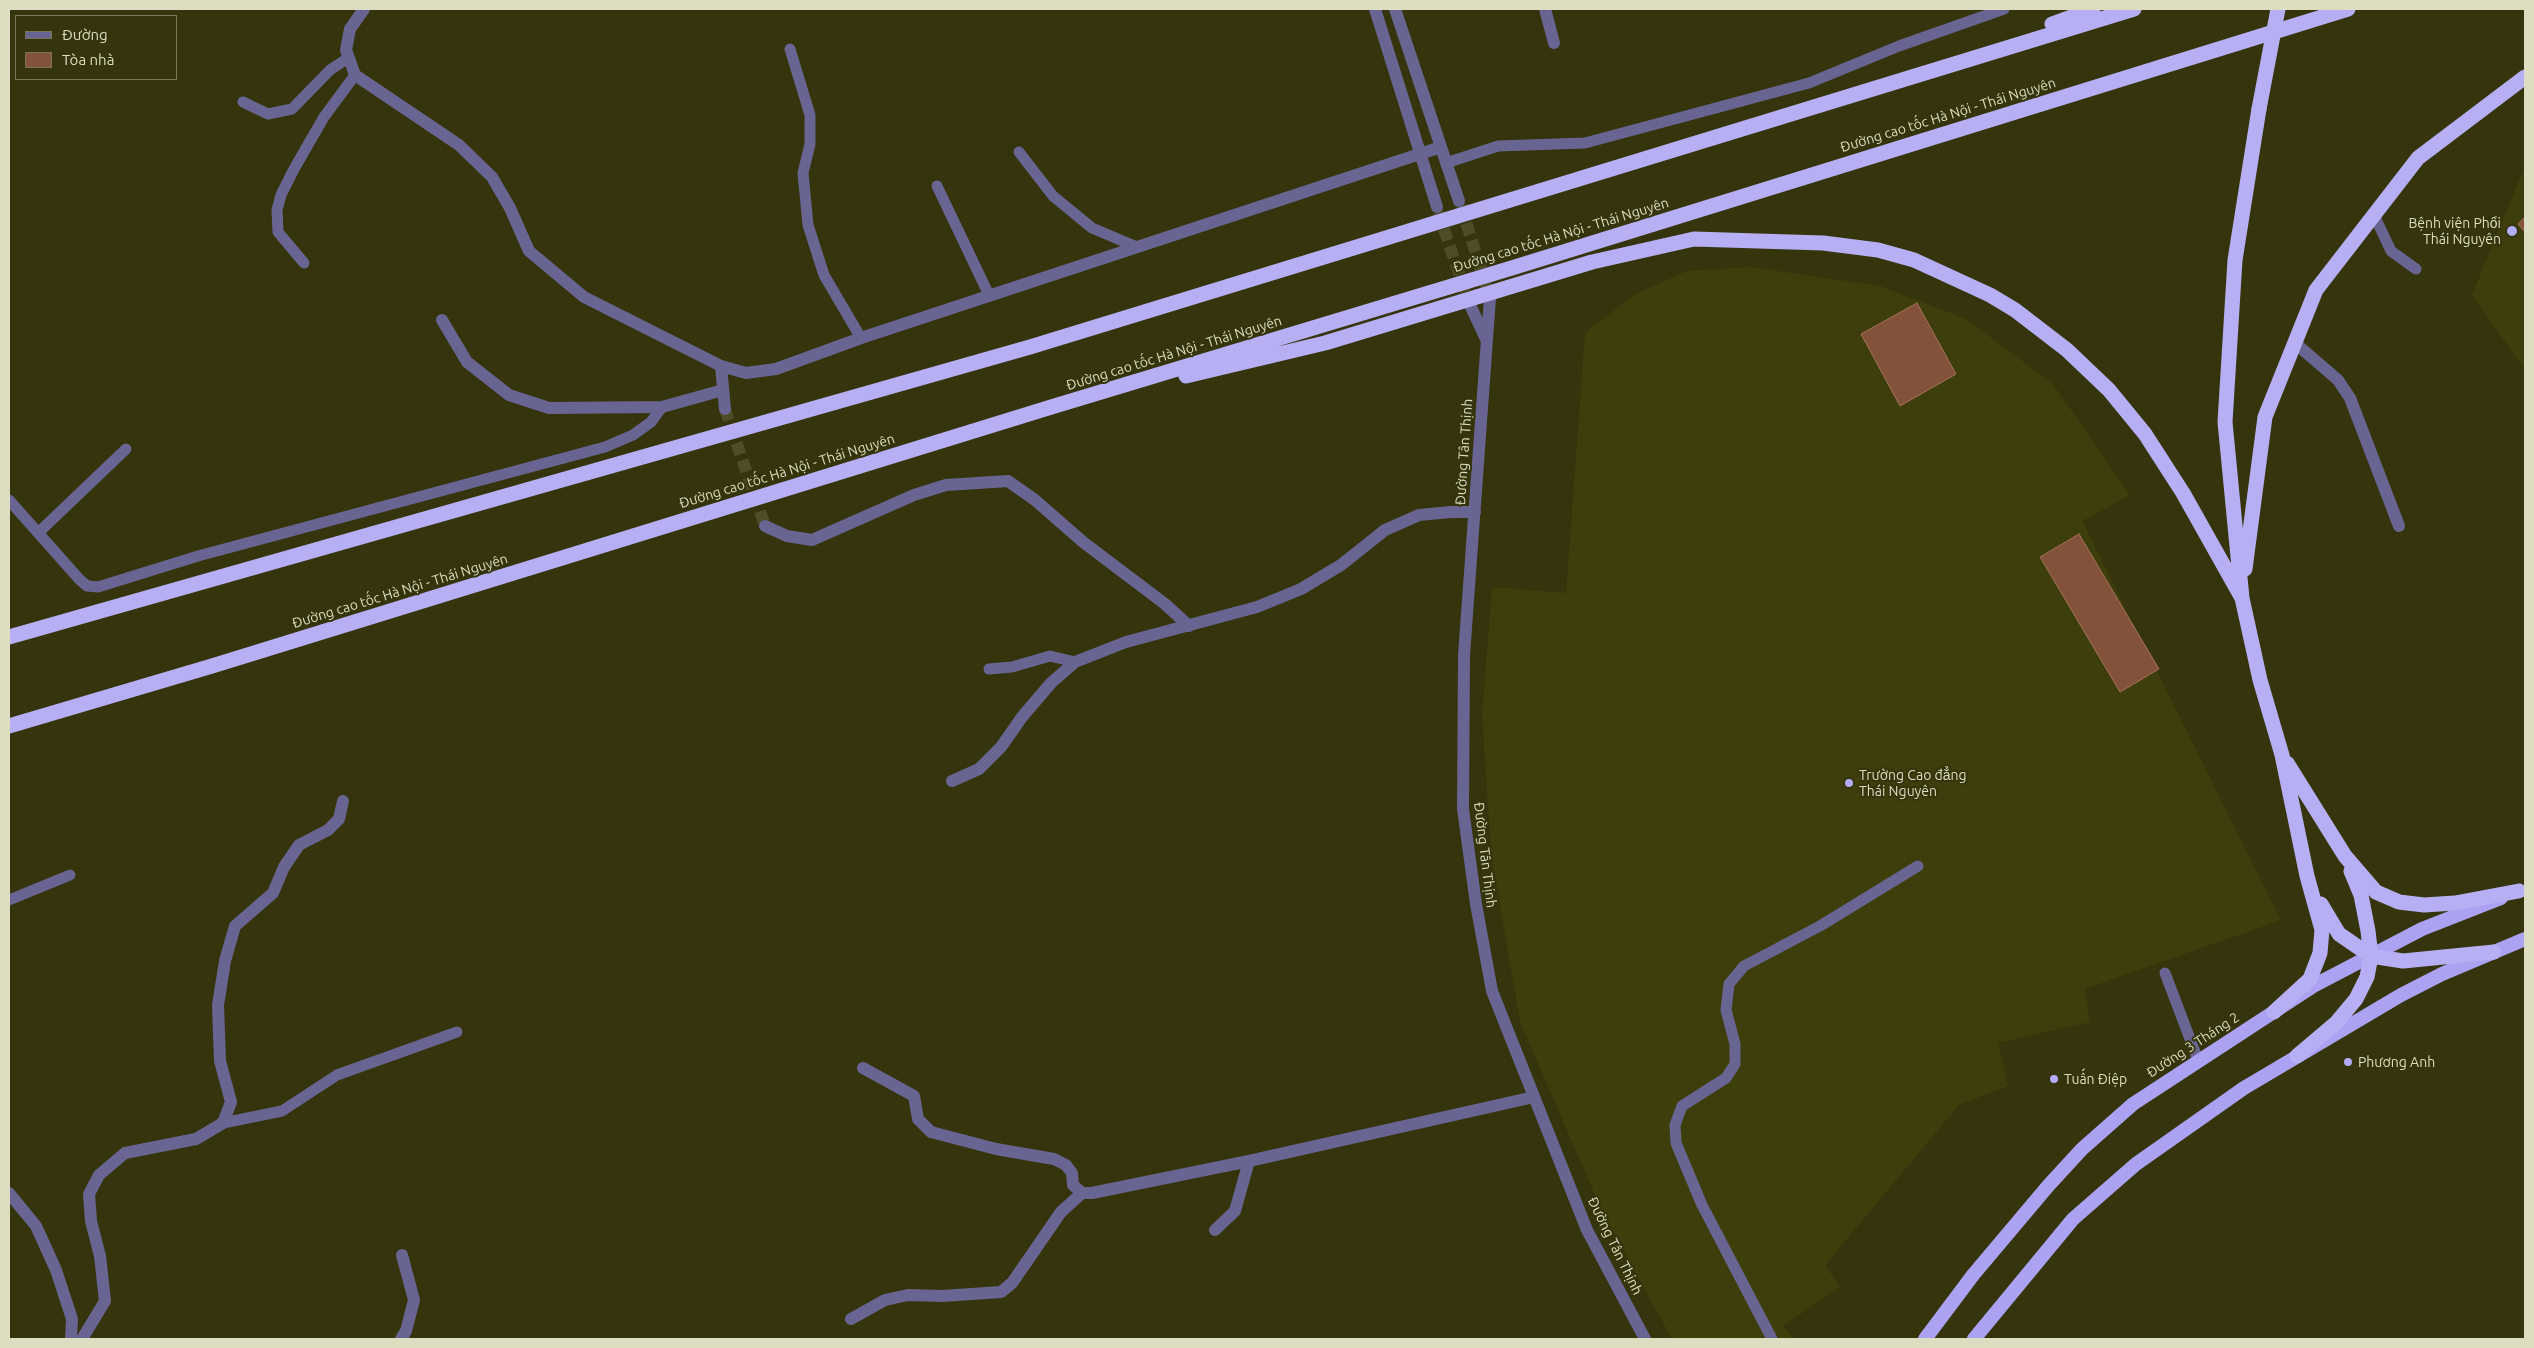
<!DOCTYPE html>
<html>
<head>
<meta charset="utf-8">
<style>
	body { margin:0 }
	#map { position:relative; width:2534px; height:1348px; overflow:hidden; background:#35340c; font-family:Ubuntu,sans-serif }
	canvas { display:block }
	.frame { position:absolute; inset:0; border:10px solid #dcddc1; pointer-events:none }
	.legend { position:absolute; left:15px; top:15px; width:162px; height:65px; box-sizing:border-box; background:#35340c; border:1px solid #787854; margin:0; padding:6px 9px; list-style:none; font-size:15px; color:#dcddc1 }
	.legend li { display:flex; align-items:center; gap:10px; height:25px }
	.legend b { width:25px; border:1px solid #787854 }
</style>
</head>
<body>
<div id="map">
<canvas width="2534" height="1348"></canvas>
<div class="frame"></div>
<ul class="legend">
<li><b style="height:6px;background:#696593"></b>Đường</li>
<li><b style="height:14px;background:#82533a"></b>Tòa nhà</li>
</ul>
</div>
<script>
const c = document.querySelector('canvas').getContext('2d');
c.lineJoin = 'round';
function paint(path, color) {
  c.fillStyle = color;
  c.fill(path, 'evenodd');
}
function toPath(rows) {
  const path = new Path2D();
  for (const r of rows) {
    path.moveTo(r[0], r[1]);
    for (let i = 2; i < r.length; i += 2) path.lineTo(r[i], r[i + 1]);
  }
  return path;
}
function trace(path, color, width, dash) {
  c.strokeStyle = color;
  c.lineWidth = width;
  c.lineCap = dash ? 'butt' : 'round';
  c.setLineDash(dash || []);
  c.stroke(path);
}
function write(font, color, halo, rows, align = 'center') {
  c.font = font + ' Ubuntu,sans-serif';
  c.lineWidth = 4;
  c.setLineDash([]);
  c.textBaseline = 'middle';
  c.strokeStyle = halo;
  c.fillStyle = color;
  for (const [text, x, y, turn = 0] of rows) {
    c.save();
    c.translate(x, y);
    c.rotate((+turn || 0) * Math.PI / 180);
    c.textAlign = isNaN(turn) ? turn : align;
    if (halo) c.strokeText(text, 0, 0);
    c.fillText(text, 0, 0);
    c.restore();
  }
}
const built = toPath([
	[2525,166,2525,370,2472,295],
	[1751,267,1880,286,1966,319,2053,384,2130,495,2082,521,2281,920,2085,989,2090,1022,1998,1043,2008,1086,1959,1105,1825,1265,1840,1287,1783,1326,1794,1339,1672,1339,1602,1211,1520,1022,1491,852,1482,714,1492,587,1566,593,1585,333,1634,295,1687,271]
]);
const building = toPath([
	[2525,217,2525,232,2518,224,2525,217],
	[1917,303,1956,374,1900,406,1861,334,1917,303],
	[2079,534,2159,669,2120,692,2040,557,2079,534]
]);
const minorTunnel = toPath([
	[1461,206,1490,298],
	[1438,212,1470,305],
	[725,409,765,526]
]);
const service = toPath([
	[790,49,810,115,810,144,803,173,808,225,824,275,861,338],
	[243,102,268,114,292,109,330,70,348,58],
	[1019,152,1053,196,1092,228,1137,247],
	[1446,163,1498,146,1585,143,1809,83,1899,46,2004,9],
	[937,186,989,295],
	[2374,215,2391,251,2416,269],
	[304,263,278,232,277,210,281,195,294,169,324,117,355,75],
	[9,500,79,579,87,586,98,587,198,556,605,447,633,435,651,422,662,407],
	[38,533,126,449],
	[989,669,1012,667,1050,656,1075,662],
	[9,900,70,875],
	[2165,973,2198,1060],
	[223,1123,282,1111,337,1075,457,1032],
	[1772,1339,1702,1205,1676,1143,1675,1125,1682,1106,1726,1078,1735,1064,1735,1044,1726,1010,1729,984,1744,966,1820,926,1918,866]
]);
const minor = toPath([
	[364,9,350,29,346,50,355,75,459,145,492,177,510,208,529,251,584,297,721,366,746,373,776,369,861,338,1441,147],
	[1375,9,1437,207],
	[1395,9,1459,201],
	[1545,9,1554,43],
	[1490,298,1464,655,1463,809,1476,904,1492,991,1587,1230,1645,1339],
	[1470,305,1486,339],
	[442,320,467,362,509,395,549,408,662,407,723,390],
	[2295,343,2338,380,2350,398,2399,526],
	[721,366,725,409],
	[765,526,787,536,812,540,914,495,946,485,1008,481,1035,500,1083,542,1165,604,1189,626],
	[952,781,979,769,1001,747,1022,717,1051,683,1075,662,1126,642,1257,607,1301,589,1341,565,1385,530,1419,515,1451,512,1475,512],
	[863,1068,914,1096,918,1119,931,1132,996,1149,1054,1159,1066,1165,1072,1173,1073,1185,1082,1193,1092,1193,1249,1161,1534,1097],
	[9,1193,36,1226,56,1270,72,1319,71,1339],
	[1215,1230,1235,1211,1249,1161],
	[851,1319,885,1300,908,1295,942,1296,1001,1292,1012,1283,1061,1212,1082,1193],
	[82,1339,105,1301,100,1256,91,1221,89,1194,99,1175,125,1153,196,1139,223,1123,231,1102,220,1061,218,1005,225,961,235,926,273,893,284,867,299,845,328,830,339,819,343,801],
	[401,1339,406,1331,414,1300,402,1255]
]);
const trunk = toPath([
	[1925,1339,1973,1275,2048,1186,2082,1149,2133,1104,2315,985,2422,929,2501,898],
	[1974,1339,2073,1219,2136,1164,2244,1088,2401,995,2442,974,2525,939]
]);
const motorway = toPath([
	[2052,24,2093,9],
	[2259,109,2235,260,2225,422,2242,598,2260,680,2282,755,2307,876,2322,930,2320,953,2310,979,2274,1012],
	[1186,376,1325,343,1592,262,1694,239,1823,243,1878,250,1914,260,1990,295,2015,310,2067,350,2109,390,2145,434,2183,493,2242,598],
	[2245,569,2265,417,2316,290,2418,158,2525,77],
	[9,637,1030,347,2134,9],
	[9,726,212,666,1048,408,1515,267,2348,9],
	[2287,763,2345,856,2376,892,2399,902,2424,905,2455,903,2519,891],
	[2321,904,2339,934,2371,956,2403,961,2494,952],
	[2297,1056,2336,1023,2356,999,2367,977,2371,956,2368,931,2361,895,2351,871]
]);
const motorwayBridge = toPath([
	[2259,109,2278,9]
]);
const markers = [
	[2512,231,6,"#b4acf9"],
	[1849,783,5,"#b4acf9"],
	[2348,1062,5,"#b4acf9"],
	[2054,1079,5,"#b4acf9"]
];
const streetNames = [
	["Đường cao tốc Hà Nội - Thái Nguyên",1948,115,-17],
	["Đường cao tốc Hà Nội - Thái Nguyên",1561,235,-17],
	["Đường cao tốc Hà Nội - Thái Nguyên",1174,353,-17],
	["Đường Tân Thịnh",1464,452,-86],
	["Đường cao tốc Hà Nội - Thái Nguyên",787,471,-17],
	["Đường cao tốc Hà Nội - Thái Nguyên",400,591,-17],
	["Đường Tân Thịnh",1485,855,83],
	["Đường 3 Tháng 2",2193,1045,-33],
	["Đường Tân Thịnh",1615,1246,64]
];
const poiNames = [
	["Bệnh viện Phổi",2501,223,"right"],
	["Thái Nguyên",2501,239,"right"],
	["Trường Cao đẳng",1859,775],
	["Thái Nguyên",1859,791],
	["Phương Anh",2358,1062],
	["Tuấn Điệp",2064,1079]
];
paint(built, '#3e3e0d');
paint(building, '#82533a');
trace(building, '#a47258', 1);
trace(minorTunnel, '#4e4d27', 12, [12, 6]);
trace(service, '#696593', 11);
trace(minor, '#696593', 12);
trace(trunk, '#aba2f2', 14);
trace(motorway, '#b6aff3', 15);
trace(motorwayBridge, '#b6aff3', 15);
for (const [x, y, r, color] of markers) {
  const dot = new Path2D();
  dot.arc(x, y, r, 0, 2 * Math.PI);
  c.fillStyle = color;
  c.fill(dot);
  trace(dot, '#35340c', 2);
}
write('14px', '#dcddc1', '#35340c', streetNames);
write('14px', '#dcddc1', '#35340c', poiNames, 'left');
</script>
</body>
</html>
